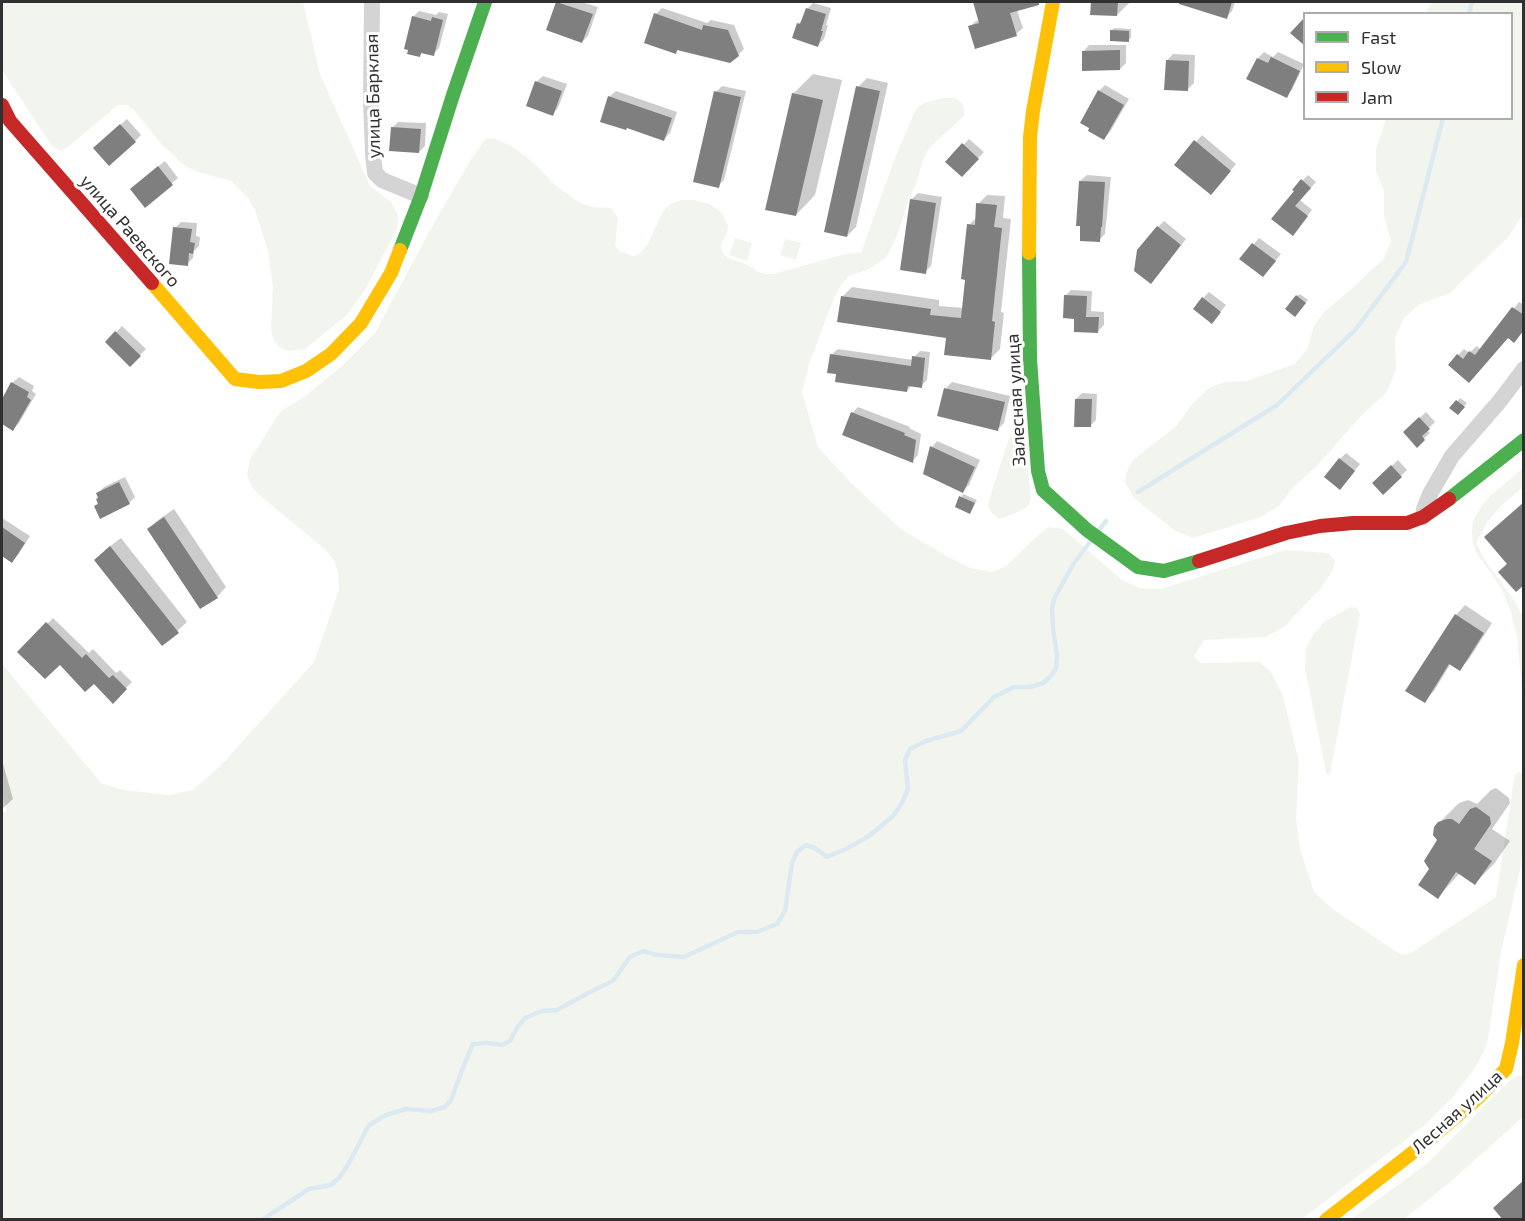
<!DOCTYPE html>
<html>
<head>
<meta charset="utf-8">
<style>
	body { margin:0 }
	#map { position:relative; width:1525px; height:1221px; overflow:hidden; background:#fff; font-family:"Exo 2",sans-serif }
	canvas { display:block }
	.frame { position:absolute; inset:0; border:3px solid #303030; pointer-events:none }
	.legend { position:absolute; left:1303px; top:12px; width:210px; height:108px; box-sizing:border-box; background:#fff; border:2px solid #acacac; margin:0; padding:8px 10px; list-style:none; font-size:18px; color:#303030 }
	.legend li { display:flex; align-items:center; gap:12px; height:30px }
	.legend b { width:30px; border:2px solid #acacac }
</style>
</head>
<body>
<div id="map">
<canvas width="1525" height="1221"></canvas>
<div class="frame"></div>
<ul class="legend">
<li><b style="height:8px;background:#4caf50"></b>Fast</li>
<li><b style="height:8px;background:#ffc107"></b>Slow</li>
<li><b style="height:8px;background:#c62828"></b>Jam</li>
</ul>
</div>
<script>
const c = document.querySelector('canvas').getContext('2d');
c.lineJoin = 'round';
function paint(path, color) {
  c.fillStyle = color;
  c.fill(path, 'evenodd');
}
function toPath(rows) {
  const path = new Path2D();
  for (const r of rows) {
    path.moveTo(r[0], r[1]);
    for (let i = 2; i < r.length; i += 2) path.lineTo(r[i], r[i + 1]);
  }
  return path;
}
function trace(path, color, width, dash) {
  c.strokeStyle = color;
  c.lineWidth = width;
  c.lineCap = dash ? 'butt' : 'round';
  c.setLineDash(dash || []);
  c.stroke(path);
}
function write(font, color, halo, rows, align = 'center') {
  c.font = font + ' "Exo 2",sans-serif';
  c.lineWidth = 6;
  c.setLineDash([]);
  c.textBaseline = 'middle';
  c.strokeStyle = halo;
  c.fillStyle = color;
  for (const [text, x, y, turn = 0] of rows) {
    c.save();
    c.translate(x, y);
    c.rotate((+turn || 0) * Math.PI / 180);
    c.textAlign = isNaN(turn) ? turn : align;
    if (halo) c.strokeText(text, 0, 0);
    c.fillText(text, 0, 0);
    c.restore();
  }
}
const green = toPath([
	[2,2,303,2,320,74,370,186,391,202,398,215,397,229,365,290,347,315,305,349,289,351,279,347,273,339,271,329,273,288,268,251,255,210,248,198,231,181,195,171,184,165,162,145,135,111,127,105,118,105,68,147,61,151,52,146,2,70],
	[1432,2,1523,2,1523,214,1509,236,1450,293,1420,304,1404,318,1395,338,1396,370,1386,393,1360,417,1316,467,1293,487,1280,505,1261,517,1193,538,1174,530,1134,498,1125,482,1127,472,1132,461,1176,426,1193,403,1209,388,1225,382,1247,381,1294,364,1307,350,1314,326,1323,313,1350,290,1384,258,1391,241,1384,216,1384,191,1376,171,1376,149,1386,119,1512,118,1512,14,1425,13],
	[944,98,954,98,961,102,964,107,964,116,929,148,923,160,916,184,910,196,897,236,886,258,867,270,849,276,841,285,834,298,809,364,802,392,818,447,851,483,901,529,950,558,971,568,992,572,1006,566,1037,536,1049,527,1063,529,1122,580,1139,588,1161,589,1285,550,1329,553,1335,561,1333,570,1321,588,1284,627,1266,637,1204,640,1194,656,1200,663,1260,662,1271,672,1283,696,1299,762,1296,818,1300,849,1314,892,1333,909,1395,951,1403,955,1411,953,1496,897,1515,774,1520,772,1522,774,1523,797,1523,845,1520,870,1501,952,1487,1045,1475,1068,1452,1098,1425,1125,1302,1219,2,1219,2,813,7,811,2,792,2,664,101,783,123,790,169,795,193,790,222,764,314,662,339,590,338,573,334,561,327,551,258,494,251,485,247,475,250,459,281,411,304,397,343,365,375,333,435,221,472,158,485,139,490,138,496,139,515,148,536,165,554,184,580,203,593,207,611,208,616,214,618,219,615,246,619,251,633,256,639,254,648,244,663,211,670,204,682,200,695,200,710,204,722,213,728,226,726,235,721,245,723,253,728,258,748,265,758,272,766,274,774,274,845,254,861,253,896,155,916,109,923,103],
	[735,238,752,243,747,261,729,255],
	[785,239,801,243,796,260,780,255],
	[1018,425,1024,431,1031,498,1030,503,1026,508,1011,515,999,519,993,514,988,507,989,500,1008,441,1015,427],
	[1523,468,1523,487,1502,505,1488,521,1476,543,1485,560,1513,599,1523,617,1523,704,1517,636,1511,612,1501,588,1476,552,1473,544,1472,532,1473,521,1479,510,1488,498],
	[1350,607,1357,608,1360,614,1330,774,1328,775,1326,772,1305,669,1306,648,1313,635,1324,622],
	[1523,1075,1523,1117,1448,1184,1404,1219,1350,1220,1429,1162,1508,1082,1517,1076]
]);
const shadow = toPath([
	[557,2,581,2,598,7,588,36,582,42,547,30],
	[974,2,1027,2,1017,10,1023,28,1016,34,976,47,969,27,976,21,980,20],
	[1092,2,1130,2,1117,15,1092,13],
	[1202,2,1235,2,1232,11,1226,18,1200,9],
	[813,3,831,8,826,25,828,25,824,39,818,45,798,24,804,18,807,9],
	[662,8,707,23,711,20,734,25,744,49,738,55,679,49,676,52,656,14],
	[419,11,436,15,439,12,448,14,439,48,433,54,423,52,419,56,413,17],
	[1114,28,1131,29,1131,38,1128,40,1111,31],
	[1089,45,1126,45,1126,63,1120,69,1083,52],
	[1264,52,1273,57,1278,52,1304,64,1292,90,1286,96,1258,58],
	[1173,54,1195,55,1194,83,1187,90,1167,60],
	[813,74,842,80,815,195,796,215,767,208,794,93],
	[543,76,567,84,558,108,552,115,536,82],
	[867,78,888,83,856,227,847,236,858,87],
	[1105,85,1129,99,1110,132,1104,138,1099,91],
	[722,86,746,91,724,180,718,186,716,92],
	[616,91,677,112,670,133,664,139,627,127,609,97],
	[127,119,141,135,135,141,101,142],
	[398,122,426,123,425,146,419,152,392,128],
	[1202,135,1236,164,1217,187,1177,164],
	[969,139,984,152,962,175,947,162],
	[165,161,178,178,145,205,138,183],
	[1087,175,1111,177,1105,234,1099,240,1080,181],
	[1308,175,1316,182,1300,200,1312,210,1292,234,1296,191,1294,189],
	[918,193,942,197,931,266,925,272,912,199],
	[987,195,1005,196,1003,218,1011,219,1001,312,1004,313,1000,349,990,359,948,337,843,296,852,287,939,300,939,306,964,308,969,225,977,217,978,204],
	[1164,221,1186,239,1157,276,1158,227],
	[181,222,197,223,196,236,200,237,199,246,194,251,193,258,187,264,175,228],
	[1259,238,1281,254,1269,269,1242,259],
	[1071,290,1092,291,1091,311,1104,312,1104,325,1098,331,1076,317,1065,296],
	[1209,292,1226,305,1212,322,1203,298],
	[1300,294,1308,300,1295,315,1297,296],
	[1519,302,1524,305,1524,329,1508,337,1475,375,1458,355,1464,349,1469,353,1477,346,1481,350],
	[122,326,146,349,130,365,107,342],
	[838,349,913,360,914,357,920,351,930,352,927,380,921,386,912,385,907,391,838,372,831,355],
	[19,377,34,386,32,391,36,394,19,423,13,429,2,422,2,401,12,383],
	[952,382,1010,396,1004,423,998,429,946,388],
	[1082,393,1097,394,1096,420,1090,426,1076,399],
	[1460,398,1467,403,1458,413,1452,408],
	[858,407,910,427,909,428,921,434,918,455,912,461,852,413],
	[1426,412,1435,422,1427,430,1430,433,1417,445,1411,426],
	[937,441,980,460,969,485,963,491,932,447],
	[1346,453,1360,464,1346,482,1340,459],
	[1398,460,1407,470,1384,493,1374,483],
	[125,477,135,497,129,503,95,506,99,502,100,497,98,493,104,487],
	[963,494,977,500,970,512,957,506],
	[174,509,226,587,217,597,148,529,158,520],
	[2,518,30,536,18,555,12,561,2,554],
	[121,538,187,622,163,644,105,550],
	[1465,605,1492,623,1469,659,1460,669,1451,663,1434,691,1424,701,1456,615],
	[53,618,89,653,93,649,116,673,120,670,132,682,113,701,94,682,60,663,19,652],
	[2,760,13,799,2,809],
	[1496,788,1509,798,1510,803,1492,829,1510,841,1494,864,1475,883,1460,873,1438,897,1430,869,1439,840,1439,823,1459,803,1468,800,1477,804,1491,790]
]);
const stream = toPath([
	[1469,14,1472,2],
	[1138,492,1277,405,1356,329,1406,262,1443,118],
	[1099,530,1106,521],
	[262,1220,309,1189,331,1185,339,1178,349,1163,369,1125,386,1115,406,1109,431,1111,445,1107,451,1100,464,1065,473,1044,488,1043,502,1045,510,1041,517,1028,525,1018,542,1011,557,1010,592,991,613,981,630,957,643,951,657,955,684,957,738,932,757,932,777,924,785,911,792,863,797,852,806,845,815,848,827,857,846,849,869,836,893,816,902,803,908,789,905,760,910,749,926,741,961,731,994,697,1014,687,1030,687,1043,683,1051,676,1056,668,1057,655,1053,629,1052,609,1054,599,1074,563,1090,542]
]);
const building = toPath([
	[556,2,593,14,582,43,546,30],
	[973,2,1039,2,1039,5,1010,13,1017,36,975,49,968,26,979,23],
	[1091,2,1118,2,1117,16,1090,15],
	[1179,2,1232,2,1227,19,1179,4],
	[806,8,826,14,821,31,823,31,818,47,792,38,797,23,800,24],
	[654,13,702,30,703,25,728,30,739,56,730,63,677,50,676,54,644,43],
	[412,16,431,21,432,17,443,20,434,56,421,53,420,57,407,54,408,50,404,49],
	[1305,17,1305,46,1290,33],
	[1110,30,1129,31,1129,42,1110,41],
	[1120,50,1120,70,1082,71,1082,51],
	[1271,57,1300,71,1287,98,1246,79,1257,58,1268,63],
	[1166,60,1189,61,1188,91,1164,90],
	[535,81,562,91,553,116,526,106],
	[856,86,880,91,847,237,824,232],
	[1098,90,1124,105,1104,140,1088,131,1089,128,1080,123],
	[714,91,741,97,719,188,693,182],
	[792,93,823,100,796,216,765,210],
	[608,96,672,118,664,141,627,128,626,130,600,122],
	[120,124,136,142,109,166,93,148],
	[391,127,421,129,419,153,389,151],
	[1194,140,1231,171,1211,195,1174,165],
	[962,143,979,159,962,177,945,162],
	[158,166,173,185,145,208,130,189],
	[1301,179,1311,188,1295,206,1308,216,1293,236,1271,219,1294,191,1292,190],
	[1079,181,1105,182,1102,227,1101,227,1100,242,1080,241,1080,226,1076,226],
	[910,199,936,203,926,274,900,270],
	[976,203,997,205,994,227,1002,228,992,321,995,322,991,360,944,355,946,338,837,322,841,296,931,309,930,315,961,318,965,280,961,279,967,224,975,225],
	[1157,226,1181,245,1151,284,1134,271,1137,250],
	[173,227,192,229,190,242,195,243,193,254,189,253,188,266,169,264],
	[1252,243,1276,261,1263,277,1239,259],
	[1064,295,1087,296,1086,317,1099,317,1098,333,1074,332,1074,319,1063,318],
	[1296,295,1306,303,1295,317,1285,309],
	[1202,297,1221,312,1212,324,1193,309],
	[1512,307,1524,315,1524,330,1514,343,1508,338,1469,383,1448,365,1457,354,1463,359,1469,351,1475,355],
	[115,331,141,356,130,367,105,342],
	[830,354,911,366,912,356,925,358,922,388,908,386,907,392,835,382,836,374,827,373],
	[11,382,29,392,27,397,31,400,13,431,2,424,2,399],
	[944,388,1005,402,998,431,937,416],
	[1075,399,1092,399,1091,427,1074,427],
	[1456,400,1465,407,1458,415,1449,408],
	[851,412,905,433,904,435,916,440,913,463,842,435],
	[1419,417,1430,429,1422,436,1425,440,1417,448,1403,432],
	[930,446,975,467,963,493,923,474],
	[1339,458,1355,471,1340,490,1324,477],
	[1391,465,1402,477,1383,495,1372,483],
	[119,482,130,504,100,519,94,506,98,504,96,499,98,498,96,493],
	[959,496,975,503,970,514,955,507],
	[1524,502,1524,585,1516,592,1498,572,1507,564,1484,537],
	[164,517,218,598,200,609,147,529],
	[2,527,25,543,12,563,2,556],
	[110,546,179,633,162,646,94,560],
	[1455,614,1484,633,1460,671,1449,664,1425,703,1405,691],
	[46,622,82,658,86,654,109,678,113,675,127,689,113,704,94,684,85,692,60,665,45,679,17,652],
	[1476,807,1490,817,1491,824,1474,849,1492,861,1475,885,1456,872,1438,899,1418,885,1429,869,1424,861,1437,840,1433,835,1434,827,1438,822,1447,819,1452,819,1459,824,1470,809],
	[1524,1180,1524,1220,1503,1220,1493,1208]
]);
const street = toPath([
	[372,2,371,100,373,154,375,173,382,180,421,196],
	[1423,517,1424,509,1430,494,1452,456,1499,402,1524,369]
]);
const fast = toPath([
	[400,250,421,196,453,95,485,2],
	[1029,253,1030,359,1038,471,1043,490,1087,530,1138,567,1164,571,1199,561],
	[1449,499,1524,440]
]);
const slow = toPath([
	[1029,253,1030,137,1033,111,1053,2],
	[152,283,235,379,259,382,281,381,306,371,331,354,361,323,391,273,400,250],
	[1326,1220,1430,1139,1479,1097,1506,1069,1512,1043,1524,965]
]);
const jam = toPath([
	[2,105,10,121,152,283],
	[1199,561,1286,533,1320,526,1353,523,1407,523,1423,517,1449,499]
]);
const streetNames = [
	["улица Барклая",373,96,-91],
	["улица Раевского",130,231,49],
	["Залесная улица",1016,400,-93],
	["Лесная улица",1457,1112,-42]
];
paint(green, '#f2f5ed');
paint(shadow, '#0003');
trace(stream, '#dbeaf2', 4.5);
paint(building, '#7f7f7f');
trace(street, '#d4d4d4', 16);
trace(fast, '#4caf50', 14);
trace(slow, '#ffc107', 14);
trace(jam, '#c62828', 14);
write('18px', '#303030', '#fff', streetNames);
</script>
</body>
</html>
